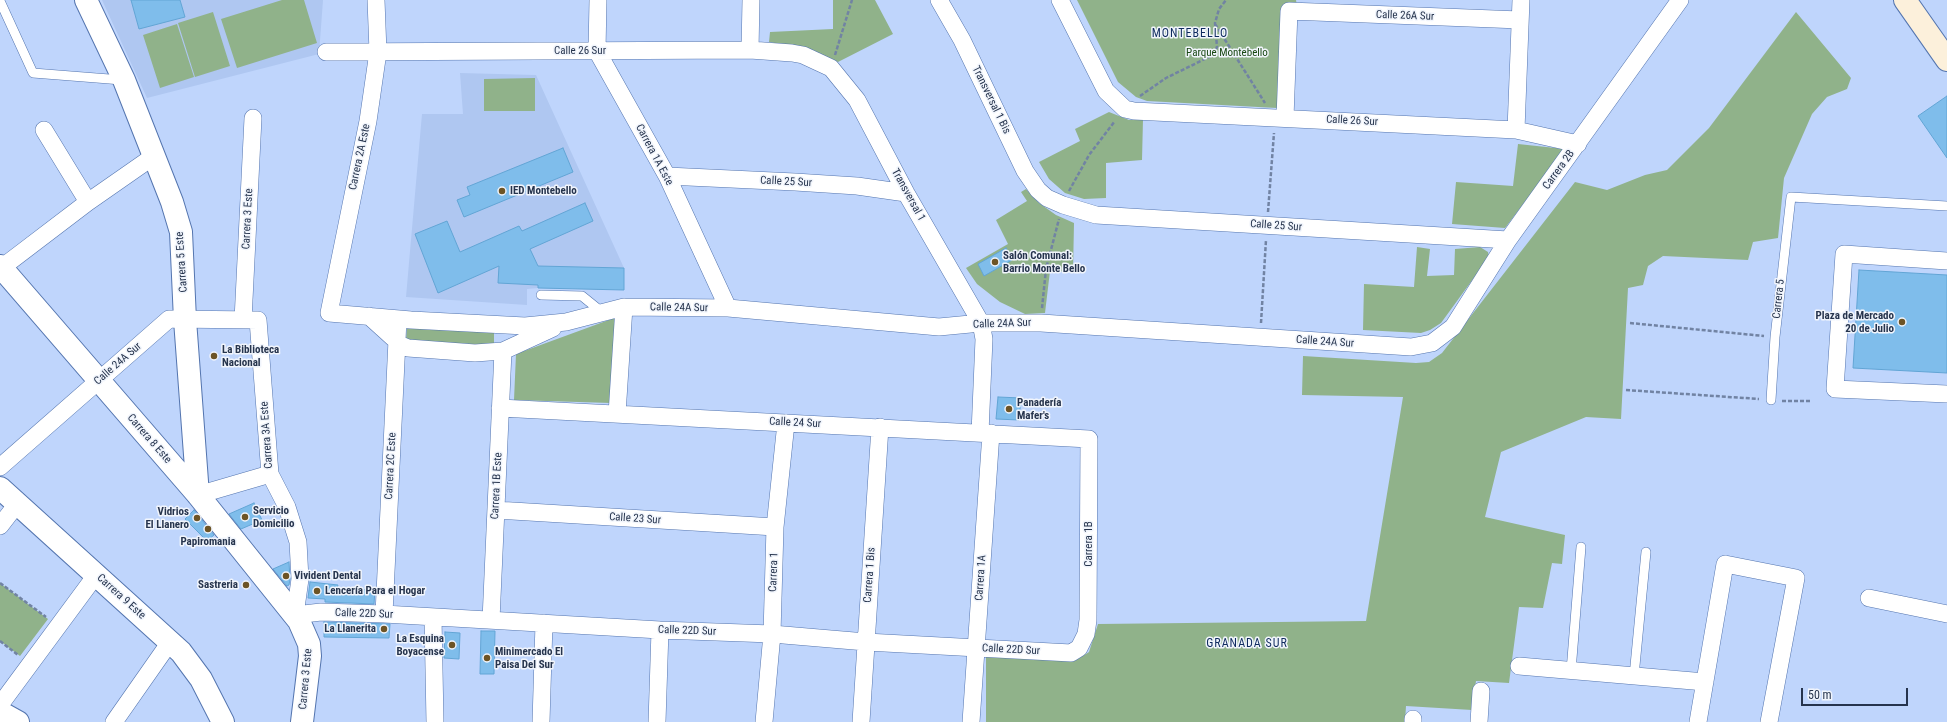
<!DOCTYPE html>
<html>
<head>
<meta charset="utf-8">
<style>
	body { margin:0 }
	#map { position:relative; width:1947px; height:722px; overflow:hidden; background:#bfd5fc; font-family:"Roboto Condensed",sans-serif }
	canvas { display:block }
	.scale { position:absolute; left:1801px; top:688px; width:107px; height:18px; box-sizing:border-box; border:2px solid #26344d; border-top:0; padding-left:5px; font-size:12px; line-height:14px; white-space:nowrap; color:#26344d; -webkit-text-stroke:3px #f1f5fc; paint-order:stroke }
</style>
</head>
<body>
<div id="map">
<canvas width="1947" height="722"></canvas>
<div class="scale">50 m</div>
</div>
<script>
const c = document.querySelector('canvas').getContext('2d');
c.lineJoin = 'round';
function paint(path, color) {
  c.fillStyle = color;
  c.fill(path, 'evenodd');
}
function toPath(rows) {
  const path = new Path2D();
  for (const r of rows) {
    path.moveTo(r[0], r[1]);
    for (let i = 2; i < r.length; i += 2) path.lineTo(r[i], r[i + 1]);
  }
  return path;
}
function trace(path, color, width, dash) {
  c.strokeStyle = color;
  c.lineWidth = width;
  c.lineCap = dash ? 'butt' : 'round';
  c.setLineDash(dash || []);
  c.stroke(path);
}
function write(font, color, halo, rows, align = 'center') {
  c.font = font + ' "Roboto Condensed",sans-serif';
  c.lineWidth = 3;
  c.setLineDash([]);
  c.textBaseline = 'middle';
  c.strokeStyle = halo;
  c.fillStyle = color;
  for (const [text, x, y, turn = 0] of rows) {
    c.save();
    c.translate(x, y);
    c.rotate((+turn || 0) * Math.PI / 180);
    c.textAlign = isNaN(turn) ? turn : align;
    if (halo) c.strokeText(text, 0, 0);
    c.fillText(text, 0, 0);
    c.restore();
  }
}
const built = toPath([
	[102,0,323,0,319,54,147,98],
	[460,73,536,75,624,268,624,290,538,288,527,289,527,305,406,297,422,114,463,114]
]);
const green = toPath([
	[282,0,304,0,317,43,237,68,221,19],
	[833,0,875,0,893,34,838,62,803,48,769,42,770,32,833,29],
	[1077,0,1296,0,1297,6,1281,7,1277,108,1147,101,1136,97,1118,82],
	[213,12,230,66,195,77,178,23],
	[1796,12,1851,78,1847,89,1827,97,1812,114,1784,178,1778,238,1753,242,1748,260,1663,256,1648,266,1643,285,1628,288,1621,419,1586,417,1501,452,1485,517,1565,535,1562,564,1552,563,1543,608,1519,607,1509,683,1476,681,1472,710,1406,706,1405,722,986,722,986,656,1078,659,1089,652,1098,624,1366,621,1403,397,1302,395,1303,356,1416,363,1429,362,1442,353,1575,182,1607,190,1645,175,1667,170,1709,128],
	[177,24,194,77,160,88,143,35],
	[535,78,535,111,484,111,484,79],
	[1109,112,1129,120,1143,119,1142,160,1106,163,1106,198,1084,199,1065,193,1049,179,1039,162,1080,141,1075,129],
	[1518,144,1565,149,1505,228,1452,224,1456,182,1513,186],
	[1026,189,1039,203,1056,215,1074,223,1073,272,1050,271,1045,313,1025,314,1000,302,977,284,966,268,1008,244,996,220,1027,201,1021,192],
	[1417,247,1430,249,1427,276,1454,275,1455,249,1480,247,1488,252,1489,257,1441,323,1430,330,1421,333,1363,330,1364,284,1414,287],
	[617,317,611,403,514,400,516,354],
	[407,326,494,330,494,345,406,341],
	[0,583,48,619,20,656,0,641]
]);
const building = toPath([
	[131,0,180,0,185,17,139,29,131,0],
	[1947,96,1947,158,1918,116,1947,96],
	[563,148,573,172,464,217,457,200,470,195,467,187,563,148],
	[585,203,593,221,530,249,538,266,624,268,624,290,538,288,538,285,498,283,499,266,438,293,415,234,447,221,460,252,519,226,522,231,585,203],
	[1006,248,1012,260,984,276,978,264,1006,248],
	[1859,270,1947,275,1947,373,1853,368,1859,270],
	[998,397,1021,398,1019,420,996,419,998,397],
	[254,503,262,520,241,529,229,514,254,503],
	[194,510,214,535,207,541,185,519,194,510],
	[289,562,290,579,289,585,287,586,273,569,289,562],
	[310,582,338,585,337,588,375,590,374,604,325,602,325,599,308,598,310,582],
	[324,622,390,624,389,638,324,637,324,622],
	[481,631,495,631,494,674,480,674,481,631],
	[445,632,460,633,459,659,444,658,445,632]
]);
const path = toPath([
	[1215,24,1265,103],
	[835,55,852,0],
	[1140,96,1166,78,1213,55,1217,47,1215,23,1219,9,1226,0],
	[1069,191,1089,155,1115,121],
	[1268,212,1274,133],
	[1042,308,1046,269,1059,219],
	[1261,323,1266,240],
	[1630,323,1764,336],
	[1626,390,1759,399],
	[1782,401,1812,401],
	[0,583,46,617],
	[0,641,18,655]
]);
const service = toPath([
	[0,1,33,73,122,80],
	[541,295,582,296,603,313],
	[1771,400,1775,337,1791,197,1947,206],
	[1571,671,1581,547],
	[1634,676,1646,552]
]);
const minor = toPath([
	[376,0,378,52,368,121,329,313,411,320,525,326,566,322,624,307,728,308,939,327,981,323,1041,323,1411,347,1432,343,1453,327,1508,240,1680,0],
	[598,0,597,51,667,176,728,308],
	[939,0,962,40,1025,171,1038,190,1047,198,1063,205,1096,215,1508,240],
	[1060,0,1106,91,1125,109,1134,111,1516,130,1578,144],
	[750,50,751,0],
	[326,52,750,50,792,53,803,55,831,68,857,100,906,193,981,323,984,339,980,433],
	[1285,118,1289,11,1520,20],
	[44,130,88,202],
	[1516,130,1521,0],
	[667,176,795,182,857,186,906,193],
	[1947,261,1844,254,1835,389,1947,394],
	[0,269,88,202,154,156],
	[369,316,401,345,408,348,475,353,503,351,553,328],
	[243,320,253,118],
	[617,414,624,307],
	[0,467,169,319,258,320,270,474,287,507,298,542,300,579,295,615,321,612,384,614,660,630,772,634,866,642,1071,653,1079,648,1086,634,1088,620,1089,439,500,408],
	[198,495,270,474],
	[496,510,775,527],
	[0,526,17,504],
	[1869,598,1947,614],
	[384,614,398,319],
	[433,617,435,722],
	[491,620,503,351],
	[1519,666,1705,682],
	[0,705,96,575],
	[114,722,170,642],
	[541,722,544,623],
	[657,722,660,630],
	[764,722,772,634,775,527,786,423],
	[861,722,880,427],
	[971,722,991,433],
	[1413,722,1413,719],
	[1479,722,1481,691],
	[1698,722,1725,564,1796,578,1769,722]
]);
const tertiary = toPath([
	[86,0,124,80,172,202,181,232,185,320,198,495],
	[0,266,198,495,299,621,309,644,310,656,302,722],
	[0,488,181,652,201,679,223,722],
	[0,712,18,722]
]);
const secondary = toPath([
	[1905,0,1947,60]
]);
const markers = [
	[502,191,4,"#6d5425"],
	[995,262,4,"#6d5425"],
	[1902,322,4,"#6d5425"],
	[214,356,4,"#6d5425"],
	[1009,409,4,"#6d5425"],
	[245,517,4,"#6d5425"],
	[197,518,4,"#6d5425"],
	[208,529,4,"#6d5425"],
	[286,576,4,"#6d5425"],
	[246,585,4,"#6d5425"],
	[317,591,4,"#6d5425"],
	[384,629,4,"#6d5425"],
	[452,645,4,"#6d5425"],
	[487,658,4,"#6d5425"]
];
const streetNames = [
	["Calle 26A Sur",1405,16,2],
	["Calle 26 Sur",580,51],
	["Transversal 1 Bis",991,100,64],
	["Calle 26 Sur",1352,121,3],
	["Carrera 1A Este",654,155,62],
	["Carrera 2A Este",360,157,-78],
	["Carrera 2B",1559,170,-54],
	["Calle 25 Sur",786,182,3],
	["Transversal 1",908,195,61],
	["Carrera 3 Este",248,219,-87],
	["Calle 25 Sur",1276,226,4],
	["Carrera 5 Este",182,262,-94],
	["Carrera 5",1779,299,-84],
	["Calle 24A Sur",679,308,1],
	["Calle 24A Sur",1002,324,-2],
	["Calle 24A Sur",1325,342,4],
	["Calle 24A Sur",118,364,-41],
	["Calle 24 Sur",795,423,3],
	["Carrera 3A Este",267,435,-94],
	["Carrera 8 Este",149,439,49],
	["Carrera 2C Este",391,466,-87],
	["Carrera 1B Este",497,486,-87],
	["Calle 23 Sur",635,519,4],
	["Carrera 1B",1089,544,-90],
	["Carrera 1",774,572,-88],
	["Carrera 1 Bis",870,575,-86],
	["Carrera 1A",981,578,-86],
	["Carrera 9 Este",121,597,42],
	["Calle 22D Sur",364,614,2],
	["Calle 22D Sur",687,631,2],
	["Calle 22D Sur",1011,650,3],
	["Carrera 3 Este",306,679,-85]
];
const parkNames = [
	["Parque Montebello",1227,53]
];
const poiNames = [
	["IED Montebello",510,191],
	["Salón Comunal:",1003,256],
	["Barrio Monte Bello",1003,269],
	["Plaza de Mercado",1894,316,"right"],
	["20 de Julio",1894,329,"right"],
	["La Biblioteca",222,350],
	["Nacional",222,363],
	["Panadería",1017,403],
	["Mafer's",1017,416],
	["Servicio",253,511],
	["Domicilio",253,524],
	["Vidrios",189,512,"right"],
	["El Llanero",189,525,"right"],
	["Papiromania",208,542,"center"],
	["Vivident Dental",294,576],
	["Sastreria",238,585,"right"],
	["Lencería Para el Hogar",325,591],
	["La Llanerita",376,629,"right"],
	["La Esquina",444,639,"right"],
	["Boyacense",444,652,"right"],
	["Minimercado El",495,652],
	["Paisa Del Sur",495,665]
];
const neighbourhoodNames = [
	["MONTEBELLO",1190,34],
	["GRANADA SUR",1247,644]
];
paint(built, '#afc7f1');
paint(green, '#90b28a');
paint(building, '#7fbdeb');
trace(building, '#62a5d5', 1);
trace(service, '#5475af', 10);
trace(minor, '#5475af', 18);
trace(tertiary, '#5475af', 24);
trace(secondary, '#5475af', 24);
trace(path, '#7183a3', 2.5, [4, 2]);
trace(service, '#fff', 9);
trace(minor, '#fff', 17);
trace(tertiary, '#fff', 22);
trace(secondary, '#fcf0db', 22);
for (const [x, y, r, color] of markers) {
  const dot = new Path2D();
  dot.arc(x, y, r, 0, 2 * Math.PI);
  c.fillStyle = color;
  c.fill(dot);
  trace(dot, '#f1f5fc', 1.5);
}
write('11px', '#26344d', '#f1f5fc', streetNames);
write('11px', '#184712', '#f1f5fc', parkNames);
write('bold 11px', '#26344d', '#f1f5fc', poiNames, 'left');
c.letterSpacing = '1px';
write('12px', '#0f2b5f', '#f1f5fc', neighbourhoodNames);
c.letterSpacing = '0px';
</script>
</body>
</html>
